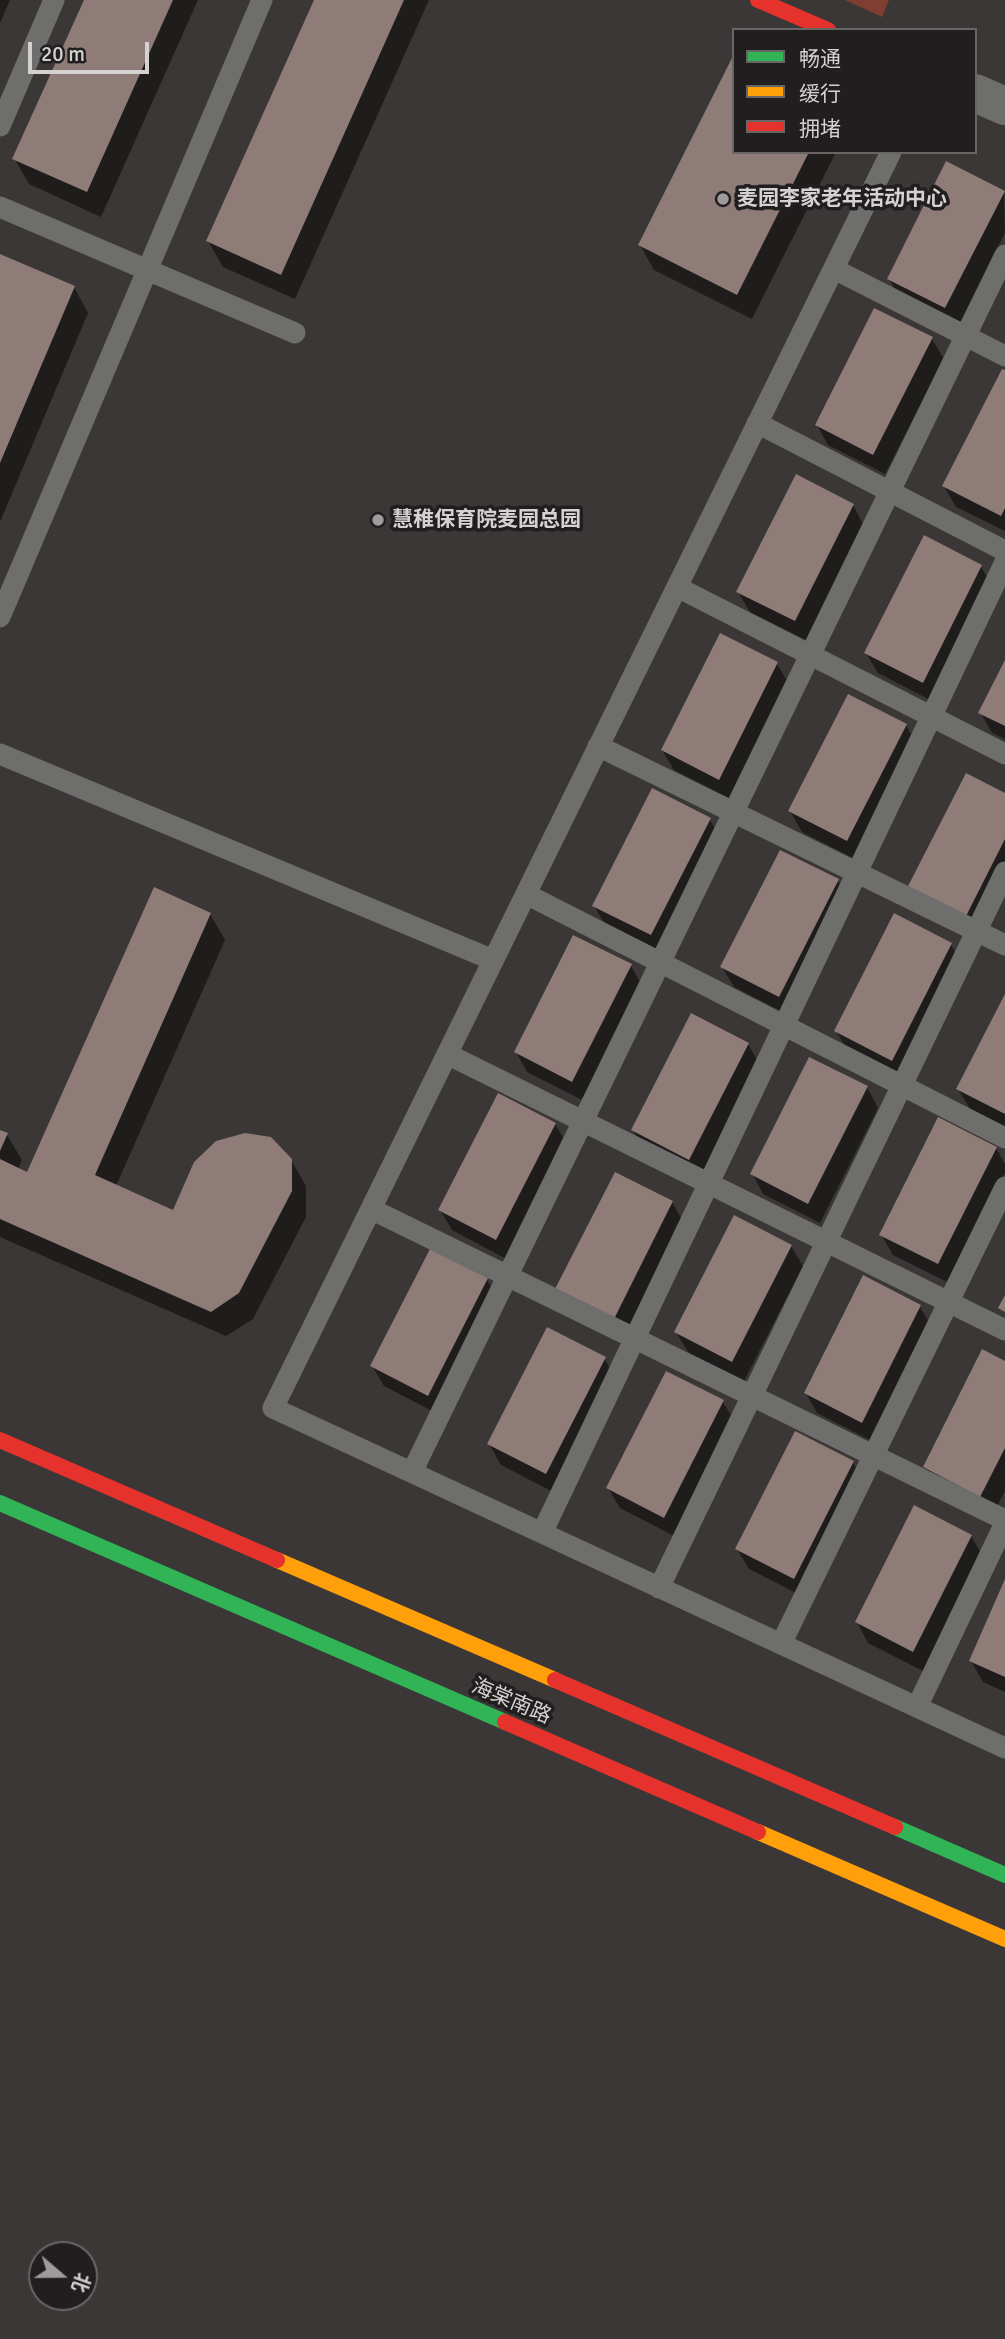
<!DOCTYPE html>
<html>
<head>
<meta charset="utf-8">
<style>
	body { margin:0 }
	#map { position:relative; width:1005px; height:2339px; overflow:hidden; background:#3a3736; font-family:Signika,"Noto Sans SC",sans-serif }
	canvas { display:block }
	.legend { position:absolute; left:732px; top:28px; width:245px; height:126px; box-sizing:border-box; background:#201e1e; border:2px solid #686665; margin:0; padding:9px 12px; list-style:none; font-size:21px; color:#d4d1d0 }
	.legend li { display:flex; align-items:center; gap:14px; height:35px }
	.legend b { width:35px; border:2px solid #686665 }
	.north { position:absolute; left:28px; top:2241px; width:70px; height:70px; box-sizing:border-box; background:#201e1e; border:2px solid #686665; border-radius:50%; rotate:110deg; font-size:19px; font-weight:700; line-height:28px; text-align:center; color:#d4d1d0 }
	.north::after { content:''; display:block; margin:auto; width:24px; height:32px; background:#9e9b9a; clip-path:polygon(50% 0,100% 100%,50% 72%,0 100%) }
	.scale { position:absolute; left:28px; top:42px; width:121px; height:32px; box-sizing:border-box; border:4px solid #d4d1d0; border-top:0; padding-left:9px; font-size:21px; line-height:24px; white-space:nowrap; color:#d4d1d0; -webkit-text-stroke:5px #201e1e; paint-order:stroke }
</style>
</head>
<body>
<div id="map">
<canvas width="1005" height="2339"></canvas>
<ul class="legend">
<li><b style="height:9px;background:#30b455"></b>畅通</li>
<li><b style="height:9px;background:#ff9f0a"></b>缓行</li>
<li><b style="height:9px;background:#e5322d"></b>拥堵</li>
</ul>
<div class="north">北</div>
<div class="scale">20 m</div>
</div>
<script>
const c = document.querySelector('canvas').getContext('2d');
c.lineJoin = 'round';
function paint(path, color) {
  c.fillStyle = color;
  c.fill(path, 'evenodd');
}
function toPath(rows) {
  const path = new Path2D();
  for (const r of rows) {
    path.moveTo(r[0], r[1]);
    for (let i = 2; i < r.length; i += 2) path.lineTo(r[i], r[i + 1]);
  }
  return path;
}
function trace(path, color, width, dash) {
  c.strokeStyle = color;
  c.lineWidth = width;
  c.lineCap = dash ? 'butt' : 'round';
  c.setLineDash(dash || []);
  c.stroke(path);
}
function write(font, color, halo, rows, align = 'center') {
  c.font = font + ' Signika,"Noto Sans SC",sans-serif';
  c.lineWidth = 7;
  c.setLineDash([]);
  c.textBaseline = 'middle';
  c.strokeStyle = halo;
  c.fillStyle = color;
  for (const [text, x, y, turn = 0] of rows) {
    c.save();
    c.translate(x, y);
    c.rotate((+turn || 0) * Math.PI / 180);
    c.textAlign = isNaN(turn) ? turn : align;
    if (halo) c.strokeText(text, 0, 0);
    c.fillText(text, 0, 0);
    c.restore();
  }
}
const green = toPath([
	[845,0,889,0,882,17]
]);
const shadow = toPath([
	[0,0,10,0,0,23],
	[86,0,198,0,101,217,29,184,14,158],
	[316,0,429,0,295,299,223,267,208,241],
	[734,152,836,152,752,319,654,270,640,245],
	[1004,193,1005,233,957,328,901,299,889,279],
	[0,260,74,287,88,313,0,522],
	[932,339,944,359,885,474,828,445,817,425],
	[1005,372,1005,531,956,507,944,486],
	[853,505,864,526,806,640,750,612,738,592],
	[981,567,993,587,934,702,878,673,866,653],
	[777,664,789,684,731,799,674,770,662,750],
	[1005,664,1005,739,992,733,980,712],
	[906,725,917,745,859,861,802,832,790,811],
	[1005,795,1005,882,976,939,920,910],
	[710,820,721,840,663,955,606,926,594,906],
	[838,881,849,901,791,1016,734,987,722,967],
	[210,914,225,940,116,1186,174,1212,291,1160,306,1186,306,1217,253,1319,226,1336,0,1237,0,1131,7,1135,22,1160,18,1169,28,1174],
	[951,945,963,965,904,1080,848,1051,836,1031],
	[631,966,642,986,584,1101,527,1072,516,1052],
	[1005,998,1005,1127,970,1109,958,1089],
	[748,1044,760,1065,701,1180,645,1151,633,1130],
	[867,1087,878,1108,820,1223,763,1194,752,1173],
	[555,1124,567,1144,508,1260,452,1230,440,1210],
	[996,1148,1005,1164,1005,1173,949,1283,893,1255,881,1234],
	[672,1202,684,1223,625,1338,569,1309],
	[791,1246,803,1266,744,1381,688,1352,676,1332],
	[487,1280,499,1300,440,1415,384,1386,372,1366],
	[920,1307,932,1327,874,1442,817,1413,806,1393],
	[604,1358,616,1379,557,1494,501,1465,489,1444],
	[1005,1363,1005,1491,992,1516,936,1487,925,1467],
	[723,1402,735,1422,676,1537,620,1508,608,1488],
	[853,1462,864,1483,806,1598,749,1569,737,1549],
	[971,1536,983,1556,925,1672,868,1643,857,1622],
	[1005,1584,1005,1692,983,1682,971,1661]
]);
const building = toPath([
	[84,0,173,0,87,192,12,159],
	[314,0,404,0,281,275,206,241],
	[734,54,734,152,809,152,737,295,638,245],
	[946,161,1005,191,945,308,887,279],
	[0,254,75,286,0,463],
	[874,308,933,337,873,455,815,425],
	[1002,369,1005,370,1005,508,1001,516,942,486],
	[796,474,854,504,795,621,736,592],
	[924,535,982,565,923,683,864,653],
	[720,633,778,662,719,780,661,750],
	[1005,660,1005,726,978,713],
	[848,694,907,724,847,841,788,811],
	[966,773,1005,793,1005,839,964,920,906,890],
	[652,788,711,818,651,935,592,906],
	[780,850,839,879,779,997,720,967],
	[154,887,211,913,95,1175,173,1210,194,1162,216,1141,245,1133,271,1137,292,1159,292,1191,239,1293,211,1312,0,1219,0,1159,27,1172],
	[894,913,952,943,892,1061,834,1031],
	[573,935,632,964,572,1082,514,1052],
	[1005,994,1005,1114,956,1089],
	[691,1013,749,1043,689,1160,631,1130],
	[809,1057,868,1086,808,1204,750,1174],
	[498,1093,556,1123,496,1240,438,1210],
	[938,1117,997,1147,938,1264,879,1235],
	[0,1130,8,1133,0,1151],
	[615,1172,673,1201,614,1319,555,1289],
	[734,1215,792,1245,732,1362,674,1332],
	[430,1249,488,1278,428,1396,370,1366],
	[863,1275,921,1305,862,1423,804,1393],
	[1005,1295,1005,1312,998,1308],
	[547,1327,606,1357,546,1474,487,1444],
	[982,1349,1005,1361,1005,1448,980,1497,923,1467],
	[666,1371,724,1400,664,1518,606,1488],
	[795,1431,854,1461,794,1579,735,1549],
	[914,1505,972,1535,913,1652,855,1622],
	[1005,1579,1005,1677,969,1661]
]);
const lane = toPath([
	[0,126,54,0],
	[891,152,273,1408,1005,1748],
	[0,207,295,333],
	[834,269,1005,356],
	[757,423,1005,551],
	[677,587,1005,754],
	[0,617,262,0],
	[598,746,1005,945],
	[0,754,493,960],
	[526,894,1005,1138],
	[447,1054,1005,1330],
	[371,1209,1005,1520],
	[412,1472,1005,255],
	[542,1533,1005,562],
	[659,1588,1005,872],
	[781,1644,1005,1187],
	[917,1707,1005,1523]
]);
const street = toPath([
	[975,93,1005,106]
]);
const fast = toPath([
	[0,1503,505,1722],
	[895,1827,1005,1875]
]);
const slow = toPath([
	[277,1560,555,1680],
	[758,1832,1005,1939]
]);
const jam = toPath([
	[758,0,828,30],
	[0,1440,277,1560],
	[555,1680,895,1827],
	[505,1722,758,1832]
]);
const markers = [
	[723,199,7,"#9e9b9a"],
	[378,520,7,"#9e9b9a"]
];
const poiNames = [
	["麦园李家老年活动中心",737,199],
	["慧稚保育院麦园总园",392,520]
];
const streetNames = [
	["海棠南路",511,1702,23]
];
paint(green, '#803d32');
paint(shadow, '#0007');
paint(building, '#8f7b77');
trace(lane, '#6e6e6d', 21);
trace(street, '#6e6e6d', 38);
trace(fast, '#30b455', 16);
trace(slow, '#ff9f0a', 16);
trace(jam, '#e5322d', 16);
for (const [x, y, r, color] of markers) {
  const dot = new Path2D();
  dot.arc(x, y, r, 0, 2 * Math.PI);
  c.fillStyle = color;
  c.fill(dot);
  trace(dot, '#201e1e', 2.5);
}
write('bold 21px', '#d4d1d0', '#201e1e', poiNames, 'left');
write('21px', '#d4d1d0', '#201e1e', streetNames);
</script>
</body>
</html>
